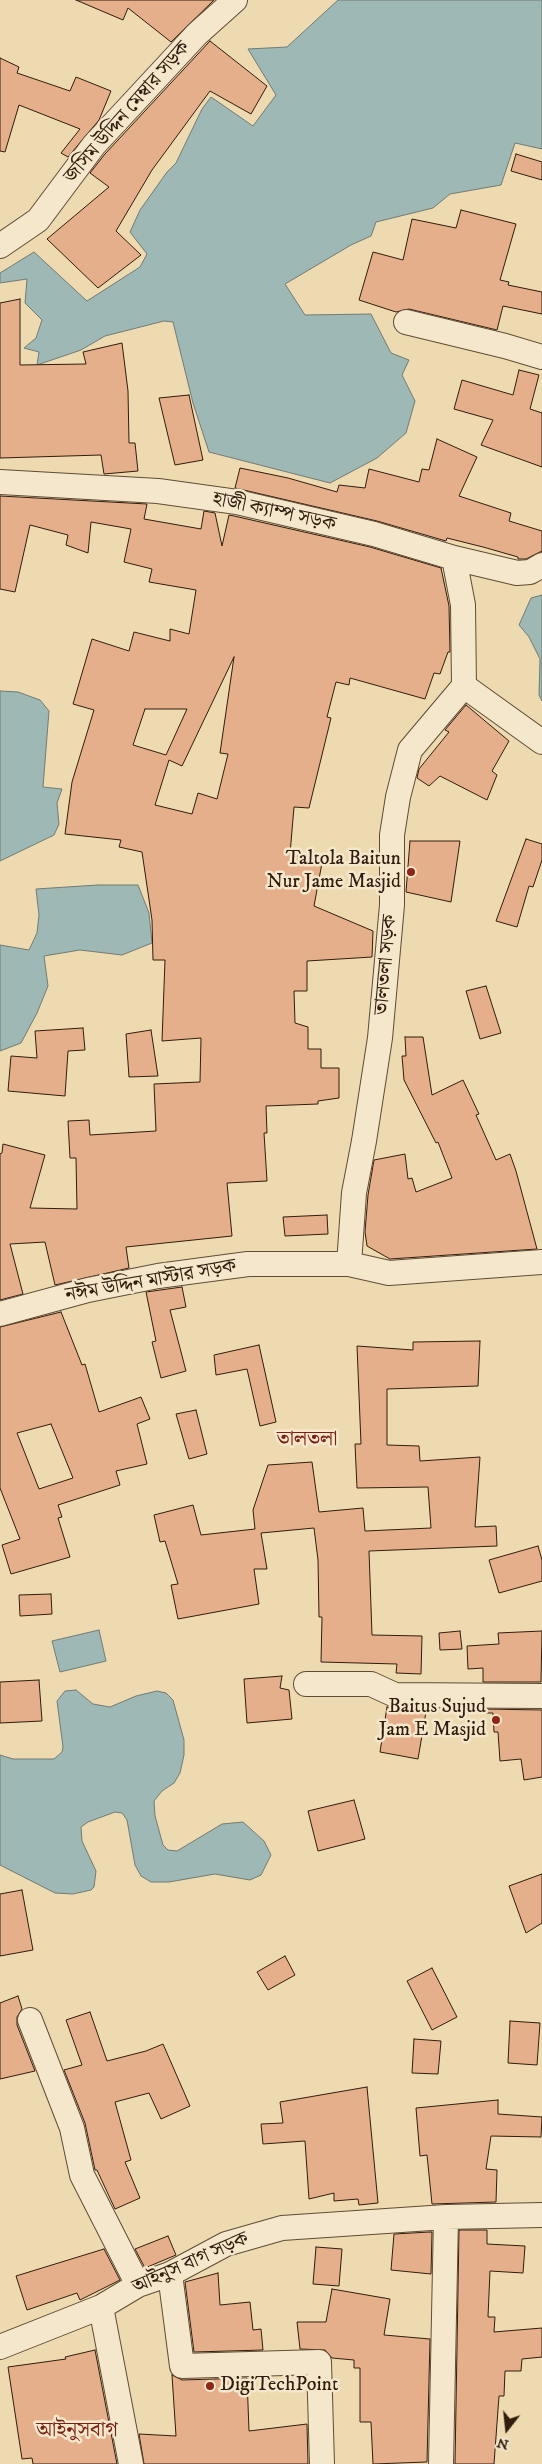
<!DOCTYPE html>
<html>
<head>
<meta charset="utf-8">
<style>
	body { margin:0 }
	#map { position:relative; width:542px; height:2464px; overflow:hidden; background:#eedab0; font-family:"IM FELL DW Pica",serif }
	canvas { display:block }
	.north { position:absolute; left:482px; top:2404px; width:50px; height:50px; -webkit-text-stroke:4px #f4e7cc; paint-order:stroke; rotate:196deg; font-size:14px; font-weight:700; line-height:20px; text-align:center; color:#311c0d }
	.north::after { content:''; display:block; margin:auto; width:18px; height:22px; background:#311c0d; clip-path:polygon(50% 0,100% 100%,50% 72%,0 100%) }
</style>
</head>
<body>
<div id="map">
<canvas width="542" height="2464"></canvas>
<div class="north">N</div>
</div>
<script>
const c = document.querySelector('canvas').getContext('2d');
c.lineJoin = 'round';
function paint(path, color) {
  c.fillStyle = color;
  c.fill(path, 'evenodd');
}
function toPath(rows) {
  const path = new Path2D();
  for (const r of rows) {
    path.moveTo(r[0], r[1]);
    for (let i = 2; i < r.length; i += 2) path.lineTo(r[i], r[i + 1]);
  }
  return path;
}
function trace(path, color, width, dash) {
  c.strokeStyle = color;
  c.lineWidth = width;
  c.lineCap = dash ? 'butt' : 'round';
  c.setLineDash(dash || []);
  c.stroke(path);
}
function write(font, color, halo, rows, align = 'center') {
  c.font = font + ' "IM FELL DW Pica","Noto Serif Bengali",serif';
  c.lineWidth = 5;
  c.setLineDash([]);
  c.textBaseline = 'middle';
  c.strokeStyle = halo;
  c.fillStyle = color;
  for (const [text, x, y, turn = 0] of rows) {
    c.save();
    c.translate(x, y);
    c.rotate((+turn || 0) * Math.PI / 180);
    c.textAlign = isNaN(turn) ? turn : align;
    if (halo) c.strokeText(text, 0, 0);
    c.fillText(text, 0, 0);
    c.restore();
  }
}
const water = toPath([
	[338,0,542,0,542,149,515,143,501,185,450,194,433,208,376,222,371,236,351,245,285,284,305,315,371,314,391,353,409,360,402,375,415,401,406,433,377,458,330,483,209,452,193,403,173,322,164,321,105,336,81,350,37,365,39,352,24,348,36,338,42,320,25,303,27,279,0,283,0,273,34,252,87,301,140,267,147,254,130,232,140,210,167,172,176,163,202,109,211,97,253,126,276,95,248,49,287,47,338,0],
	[542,595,542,701,539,695,540,659,529,637,519,625,531,598,542,595],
	[0,691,18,692,40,700,49,711,43,787,62,789,57,803,59,824,54,835,0,861,0,691],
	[98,885,138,885,149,913,152,943,122,955,80,950,44,956,48,986,37,1013,21,1043,0,1051,0,945,29,950,37,933,39,915,36,889,98,885],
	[99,1630,106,1661,60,1672,52,1641,99,1630],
	[76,1690,93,1704,110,1707,136,1696,157,1691,166,1693,173,1700,184,1740,184,1755,180,1773,174,1783,162,1791,154,1801,155,1816,163,1845,168,1850,177,1851,222,1824,243,1822,264,1841,271,1855,261,1875,250,1880,215,1874,169,1882,151,1882,141,1876,135,1865,127,1820,122,1813,115,1812,88,1822,81,1827,82,1841,96,1871,94,1887,91,1890,73,1894,55,1893,0,1865,0,1755,13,1759,54,1759,62,1752,63,1747,57,1701,65,1691,76,1690]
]);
const building = toPath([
	[76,0,214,0,171,42,128,8,123,20,76,0],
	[210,41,267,86,251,114,210,91,152,170,116,231,141,255,98,288,47,239,109,187,90,173,105,154,210,41],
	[0,58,19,67,17,73,70,91,76,77,111,91,99,120,68,157,61,153,80,129,19,105,5,152,0,151,0,58],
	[516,154,542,162,542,180,511,171,516,154],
	[461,210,516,224,500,280,509,282,508,285,542,292,542,314,503,306,497,330,409,309,396,312,359,300,373,252,403,260,412,219,456,228,461,210],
	[20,299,20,365,86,364,83,352,122,343,128,391,129,443,135,443,138,471,104,474,101,455,0,458,0,303,20,299],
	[519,370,539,375,530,409,542,413,542,467,481,445,493,420,454,409,462,380,513,395,519,370],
	[189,395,203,460,175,465,159,398,189,395],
	[437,439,477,457,459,496,511,513,509,521,542,531,542,551,526,559,518,559,518,557,483,547,447,538,446,541,377,521,235,488,240,468,288,478,337,492,339,485,365,488,369,469,419,482,422,469,429,470,437,439],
	[0,496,147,504,144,519,201,529,204,511,215,513,222,546,229,515,234,516,370,547,441,568,449,606,450,652,448,652,440,674,434,673,425,699,350,678,349,685,336,682,327,717,331,718,309,808,294,807,290,854,322,863,314,906,373,931,372,957,307,961,307,991,294,991,295,1023,308,1027,308,1049,321,1049,321,1068,339,1068,339,1098,318,1101,318,1104,266,1106,267,1133,264,1133,267,1181,227,1183,232,1236,126,1247,129,1268,55,1285,45,1242,10,1244,23,1294,0,1300,0,1154,2,1153,3,1144,45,1155,30,1208,77,1209,76,1158,70,1158,68,1121,89,1120,90,1135,156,1131,154,1084,200,1082,201,1038,162,1041,165,960,153,960,152,920,142,852,119,847,121,840,65,834,72,782,94,710,73,704,92,639,129,651,134,632,170,641,170,629,189,634,196,590,149,582,152,569,124,562,131,529,91,522,88,553,66,545,68,535,30,525,15,592,0,589,0,496],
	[234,657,220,753,228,754,217,799,198,793,192,814,155,805,169,760,182,766,234,657],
	[145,709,187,709,166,755,133,745,145,709],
	[466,705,509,741,492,771,497,775,487,800,440,776,429,786,417,778,419,769,449,732,445,730,466,705],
	[526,839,542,844,542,860,533,887,529,886,517,927,496,921,526,839],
	[410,841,460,841,451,902,406,892,410,841],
	[486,986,501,1033,480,1039,466,991,486,986],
	[83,1028,85,1050,68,1051,65,1096,8,1091,11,1056,37,1058,35,1031,83,1028],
	[151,1030,158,1076,129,1077,126,1034,151,1030],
	[405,1037,423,1037,432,1095,463,1080,479,1114,476,1115,496,1160,510,1154,516,1171,537,1249,390,1259,367,1246,365,1232,368,1195,374,1160,405,1154,408,1179,412,1178,416,1192,452,1178,438,1142,436,1143,404,1080,402,1056,406,1056,405,1037],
	[327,1215,328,1234,285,1236,283,1217,327,1215],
	[182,1287,186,1307,170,1310,186,1371,161,1378,152,1342,156,1341,146,1292,182,1287],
	[61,1312,82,1365,85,1364,99,1412,141,1397,150,1419,137,1424,147,1464,116,1471,120,1485,58,1505,62,1517,58,1518,70,1557,11,1574,2,1545,20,1539,0,1488,0,1327,61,1312],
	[51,1424,73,1478,39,1489,17,1433,51,1424],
	[480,1341,478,1386,387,1389,387,1445,419,1446,420,1461,480,1457,475,1527,496,1526,497,1546,369,1551,372,1635,422,1636,421,1674,396,1673,397,1664,321,1662,322,1617,319,1617,318,1560,314,1528,261,1533,267,1569,254,1569,259,1604,178,1619,171,1585,178,1584,165,1541,160,1542,154,1515,193,1505,201,1535,255,1529,253,1510,268,1465,312,1462,319,1512,363,1508,365,1531,431,1528,428,1487,357,1488,355,1444,361,1444,357,1346,413,1350,413,1342,480,1341],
	[259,1345,276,1422,260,1426,247,1369,216,1375,214,1355,259,1345],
	[196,1410,207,1454,189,1459,176,1414,196,1410],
	[538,1546,542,1560,542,1581,499,1593,489,1560,538,1546],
	[51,1594,52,1614,20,1616,19,1595,51,1594],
	[460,1631,462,1649,440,1650,439,1633,460,1631],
	[542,1631,541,1682,483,1682,483,1668,468,1669,467,1646,499,1644,498,1633,542,1631],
	[282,1676,280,1688,289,1690,292,1719,247,1723,244,1679,282,1676],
	[39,1680,42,1721,0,1723,0,1682,39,1680],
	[387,1707,426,1712,418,1759,380,1752,387,1707],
	[485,1709,542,1710,542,1777,524,1780,521,1759,500,1761,498,1732,494,1732,493,1713,485,1713,485,1709],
	[354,1800,365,1839,318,1851,308,1811,354,1800],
	[542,1874,542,1923,526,1933,509,1886,542,1874],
	[22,1890,33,1950,0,1956,0,1894,22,1890],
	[285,1956,295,1975,268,1990,257,1972,285,1956],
	[432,1968,457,2017,432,2030,407,1981,432,1968],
	[18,1996,22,2009,17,2017,17,2025,35,2071,0,2079,0,2003,18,1996],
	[90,2012,107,2061,146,2051,163,2044,190,2106,161,2119,149,2093,115,2102,131,2160,125,2162,140,2198,115,2209,97,2170,95,2170,85,2123,64,2070,82,2065,66,2020,90,2012],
	[510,2021,540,2023,537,2065,508,2063,510,2021],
	[414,2039,441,2041,438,2074,412,2073,414,2039],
	[367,2087,378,2203,359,2205,358,2199,334,2201,334,2193,309,2199,305,2141,263,2144,261,2124,283,2123,280,2102,367,2087],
	[498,2100,498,2114,542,2117,541,2137,491,2136,486,2169,497,2170,496,2202,432,2204,427,2155,420,2156,416,2108,498,2100],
	[459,2230,487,2230,487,2244,525,2246,523,2273,490,2271,488,2317,495,2317,494,2332,542,2328,542,2357,522,2359,521,2371,505,2371,504,2396,499,2396,494,2464,455,2464,459,2230],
	[430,2232,432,2232,431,2274,391,2270,394,2234,430,2232],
	[168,2236,176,2255,145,2268,135,2249,168,2236],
	[316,2247,342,2249,339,2286,313,2284,316,2247],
	[104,2249,120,2280,80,2300,77,2293,27,2310,16,2276,104,2249],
	[218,2273,220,2305,250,2302,253,2330,261,2329,263,2350,194,2352,185,2282,218,2273],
	[332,2289,390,2299,384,2335,430,2339,427,2462,373,2464,371,2422,360,2422,360,2368,354,2368,354,2360,332,2358,325,2350,300,2349,297,2322,326,2322,332,2289],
	[95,2350,117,2464,33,2464,32,2458,22,2459,8,2367,66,2359,65,2357,95,2350],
	[172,2375,182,2380,247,2378,249,2431,307,2424,308,2464,144,2464,139,2434,176,2436,172,2375]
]);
const minor = toPath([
	[0,246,38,220,94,145,197,34,235,0],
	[406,322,505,346,542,357],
	[0,482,158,491,237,502,374,534,454,558,517,573,530,572,542,565],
	[454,558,463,605,464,686],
	[464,686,542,742],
	[349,1264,354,1193,364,1141,380,1038,392,905,392,835,398,797,410,750,464,686],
	[0,1314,88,1290,158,1276,248,1264,349,1264,389,1273,542,1262],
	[306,1684,371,1684,395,1695,542,1696],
	[30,2020,72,2128,82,2175,138,2285],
	[170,2274,182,2366,319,2362,322,2464],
	[101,2307,131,2464],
	[0,2347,101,2307,138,2285,170,2274,226,2244,282,2228,446,2217,542,2215],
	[441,2464,446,2217]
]);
const markers = [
	[411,872,5,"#8f2418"],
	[496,1720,5,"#8f2418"],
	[210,2386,5,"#8f2418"]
];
const streetNames = [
	["জসিম উদ্দিন মেম্বার সড়ক",128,113,-49],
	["হাজী ক্যাম্প সড়ক",274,513,12],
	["তালতলা সড়ক",387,965,-85],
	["নঈম উদ্দিন মাস্টার সড়ক",151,1282,-10],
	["আইনুস বাগ সড়ক",191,2264,-24]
];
const poiNames = [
	["Taltola Baitun",401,860],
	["Nur Jame Masjid",401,883],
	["Baitus Sujud",486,1708],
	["Jam E Masjid",486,1731],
	["DigiTechPoint",220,2386,"left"]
];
const neighbourhoodNames = [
	["তালতলা",307,1441],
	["আইনুসবাগ",77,2432]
];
paint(water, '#9db8b5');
trace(water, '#727a72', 1);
paint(building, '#e4af8a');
trace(building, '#311c0d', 1);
trace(minor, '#604c36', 26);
trace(minor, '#f4e7cc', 24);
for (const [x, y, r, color] of markers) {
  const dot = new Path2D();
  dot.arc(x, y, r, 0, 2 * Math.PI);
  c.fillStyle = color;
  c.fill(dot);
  trace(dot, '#f4e7cc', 2);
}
write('20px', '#311c0d', '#f4e7cc', streetNames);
write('20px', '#311c0d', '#f4e7cc', poiNames, 'right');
write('21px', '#7a1f14', '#f4e7cc', neighbourhoodNames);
</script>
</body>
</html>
